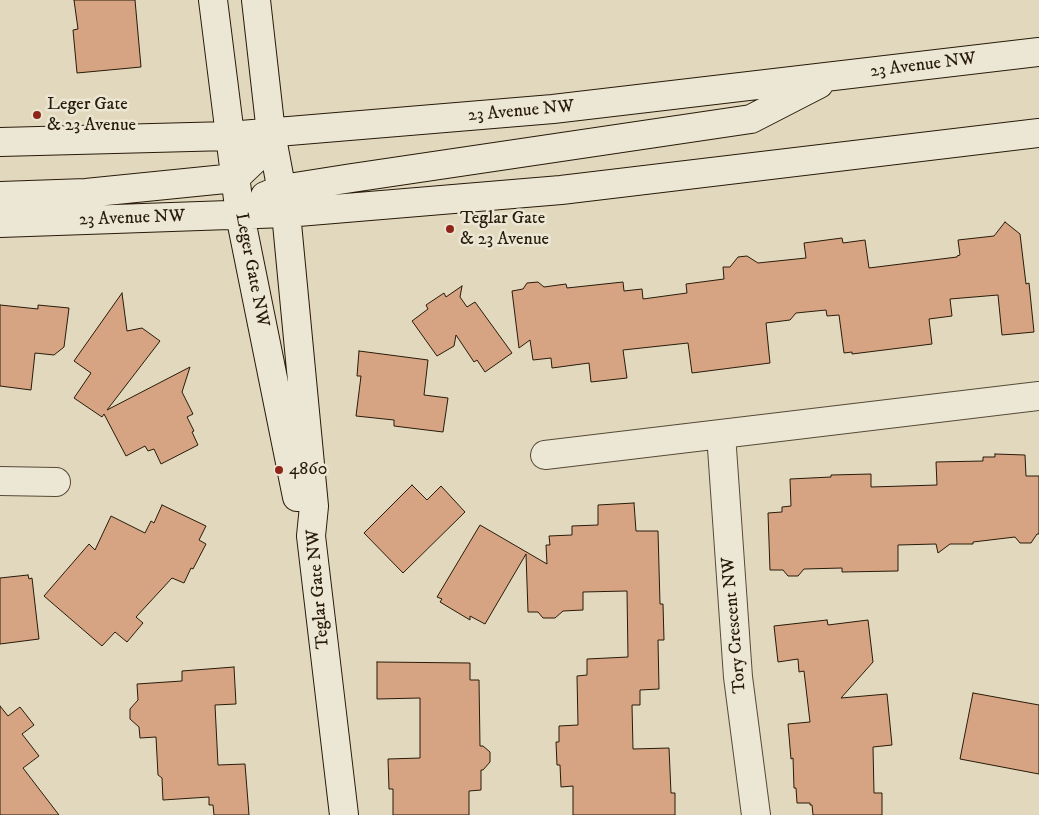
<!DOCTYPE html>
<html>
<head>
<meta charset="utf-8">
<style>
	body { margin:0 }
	canvas { display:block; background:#e2d8bd }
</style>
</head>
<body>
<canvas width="1039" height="815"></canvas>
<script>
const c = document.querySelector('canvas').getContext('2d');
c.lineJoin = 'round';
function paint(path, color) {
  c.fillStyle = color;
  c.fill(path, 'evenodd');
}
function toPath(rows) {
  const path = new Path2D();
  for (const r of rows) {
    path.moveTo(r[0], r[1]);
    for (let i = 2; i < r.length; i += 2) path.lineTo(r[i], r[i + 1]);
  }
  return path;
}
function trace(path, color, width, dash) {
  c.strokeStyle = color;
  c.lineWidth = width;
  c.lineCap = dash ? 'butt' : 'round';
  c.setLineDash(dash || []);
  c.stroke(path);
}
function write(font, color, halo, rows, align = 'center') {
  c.font = font + ' "IM FELL DW Pica",serif';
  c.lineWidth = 5;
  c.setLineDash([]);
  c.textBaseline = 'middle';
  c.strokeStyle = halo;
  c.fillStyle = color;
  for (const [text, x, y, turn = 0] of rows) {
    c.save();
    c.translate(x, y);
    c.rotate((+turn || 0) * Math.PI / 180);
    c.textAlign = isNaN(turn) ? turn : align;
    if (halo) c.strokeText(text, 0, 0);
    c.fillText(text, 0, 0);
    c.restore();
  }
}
const building = toPath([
	[74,0,135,0,141,67,77,73,73,30,78,29,74,0],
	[1005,222,1020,234,1026,284,1029,283,1034,332,1002,335,998,295,950,299,952,316,929,319,932,344,852,354,852,352,844,353,839,315,827,316,826,310,796,313,790,320,766,323,770,363,692,373,688,343,623,350,627,378,591,382,589,363,552,368,551,358,533,360,530,340,519,348,512,291,523,289,527,283,538,282,544,287,566,284,567,288,623,282,624,291,642,289,643,299,687,293,686,284,724,279,723,267,730,267,738,257,747,256,758,263,806,258,804,243,842,238,843,243,865,240,869,268,957,257,957,256,960,255,958,240,994,236,1005,222],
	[462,286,460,297,467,307,475,302,512,353,485,372,477,360,474,362,456,335,454,346,437,356,412,321,428,309,426,305,444,293,446,297,462,286],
	[122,293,127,331,142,328,160,341,107,410,190,367,182,392,193,414,187,417,194,431,192,432,198,445,161,464,154,449,148,451,145,446,126,456,104,414,102,417,74,398,91,373,74,361,122,293],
	[0,305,38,309,38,305,69,308,64,347,54,355,35,353,31,390,0,386,0,305],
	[359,351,428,360,424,395,448,398,443,432,394,426,394,420,356,416,361,376,357,376,359,351],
	[995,454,1025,455,1026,476,1039,476,1039,534,1037,534,1031,543,1020,543,1015,537,973,542,973,544,950,544,938,553,936,544,898,545,898,571,842,572,842,568,804,569,798,576,788,576,783,570,770,570,768,513,782,512,782,507,791,506,790,479,831,477,831,475,871,474,871,487,937,485,936,462,983,461,983,457,995,457,995,454],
	[412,485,427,500,441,486,465,512,403,573,364,533,412,485],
	[634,503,636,531,658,531,660,604,663,604,664,640,658,640,659,689,640,690,640,705,632,705,633,749,669,748,671,793,675,793,675,815,573,815,573,786,561,787,560,765,557,765,556,742,559,742,559,726,578,725,577,676,587,675,587,659,628,657,627,591,583,592,583,610,563,611,555,618,543,618,538,612,528,612,526,554,485,624,470,616,470,620,440,602,442,599,437,597,480,525,547,564,546,545,550,545,549,536,572,535,572,526,598,525,598,505,634,503],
	[162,505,206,526,199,540,206,544,193,569,191,568,184,583,172,578,136,617,143,623,127,642,115,632,102,646,44,596,89,544,95,550,111,516,145,533,151,521,154,523,162,505],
	[28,575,29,579,32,578,39,639,0,644,0,578,28,575],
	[827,620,828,625,868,620,873,662,841,698,887,694,892,745,873,747,874,793,882,793,882,815,813,815,812,805,810,805,810,803,797,803,796,788,794,788,793,758,791,759,788,724,810,722,804,671,799,672,798,659,778,662,774,626,827,620],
	[377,662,470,663,470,680,479,680,480,746,483,746,490,752,490,762,483,770,481,770,481,790,469,791,469,815,393,815,393,789,389,789,388,759,420,758,420,698,377,699,377,662],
	[234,667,236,704,215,705,218,765,245,764,249,815,214,815,213,805,209,805,209,797,163,800,162,778,158,775,156,737,140,738,139,727,130,719,130,709,138,700,137,684,182,681,182,671,234,667],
	[973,693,1039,705,1039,774,960,759,973,693],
	[0,706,8,716,20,707,34,725,22,734,39,756,23,768,59,815,0,815,0,706]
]);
const street = toPath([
	[545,455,721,434],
	[0,481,56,482],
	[756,815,738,677,721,434,1039,396]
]);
const secondary = toPath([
	[213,0,240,215,297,497],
	[256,0,271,133,286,213,314,506,311,536,344,815],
	[0,142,229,136,553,109,1039,52],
	[0,196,86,193,235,178,255,159,271,133],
	[265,196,282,189,352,178,751,119,819,84],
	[0,223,286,213,561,190,1039,133]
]);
const markers = [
	[37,115,5,"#8f2418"],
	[450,229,5,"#8f2418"],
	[279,470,5,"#8f2418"]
];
const streetNames = [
	["23 Avenue NW",923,66,-7],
	["23 Avenue NW",521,112,-5],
	["23 Avenue NW",132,219,-2],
	["Leger Gate NW",251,270,79],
	["Teglar Gate NW",319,589,-95],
	["Tory Crescent NW",735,625,-95]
];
const poiNames = [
	["Leger Gate",47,105],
	["& 23 Avenue",47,126],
	["Teglar Gate",460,219],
	["& 23 Avenue",460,240],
	["4860",289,470]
];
paint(building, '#d6a483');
trace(building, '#281b09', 1);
trace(street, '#564a36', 30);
trace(secondary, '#281b09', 30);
trace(street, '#ece6d4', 28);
trace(secondary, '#ece6d4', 28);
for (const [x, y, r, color] of markers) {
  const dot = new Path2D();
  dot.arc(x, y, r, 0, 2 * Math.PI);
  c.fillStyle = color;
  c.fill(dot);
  trace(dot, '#ece6d4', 2);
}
write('18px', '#281b09', '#ece6d4', streetNames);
write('18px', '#281b09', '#ece6d4', poiNames, 'left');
</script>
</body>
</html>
